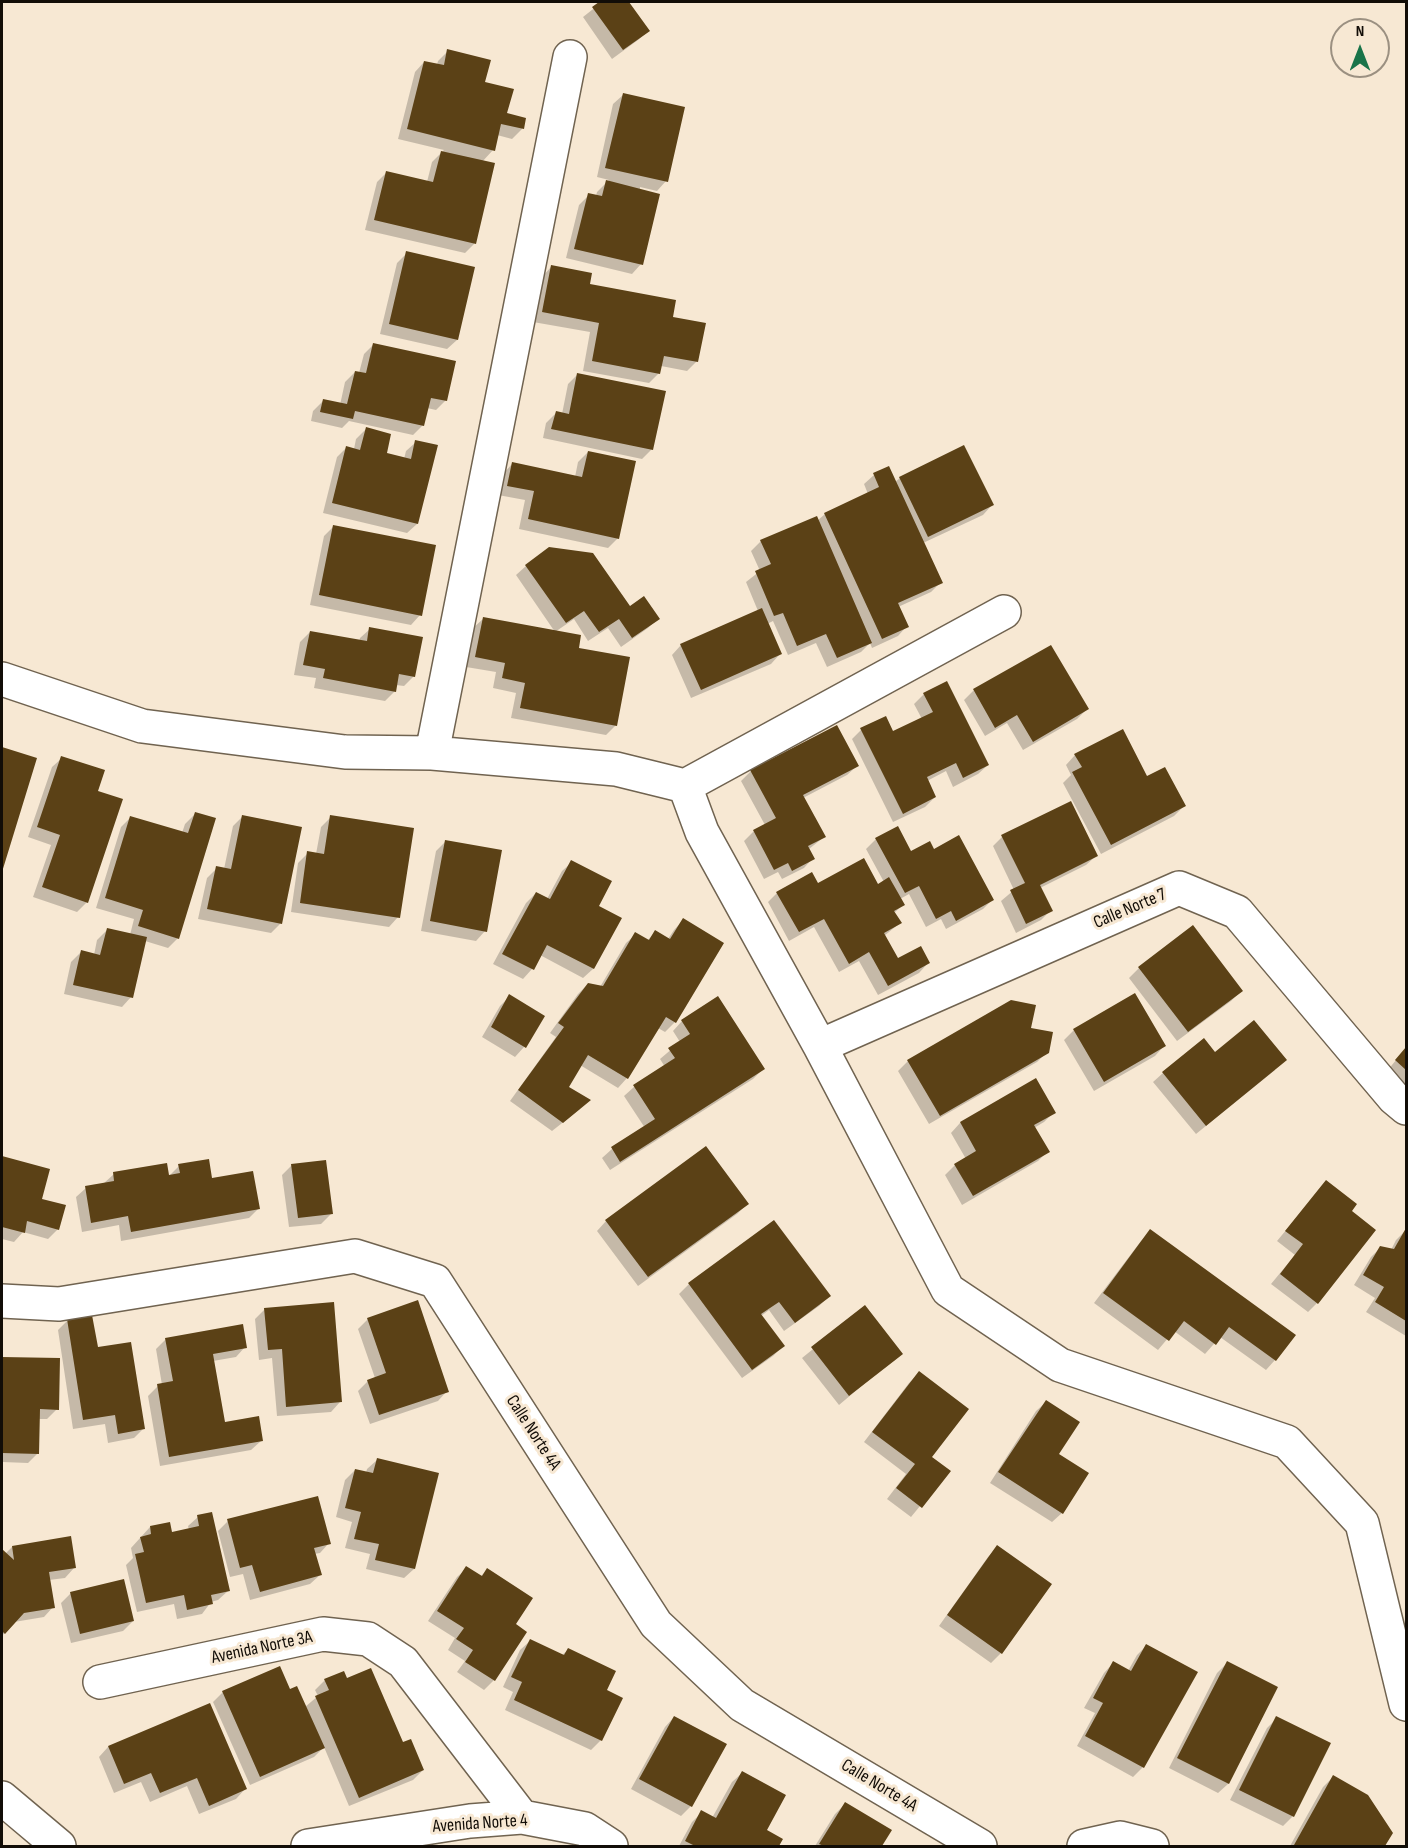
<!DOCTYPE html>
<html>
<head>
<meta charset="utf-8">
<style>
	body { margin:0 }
	#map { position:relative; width:1408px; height:1848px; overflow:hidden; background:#f7e8d3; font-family:"Sofia Sans Condensed",sans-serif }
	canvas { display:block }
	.frame { position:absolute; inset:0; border:3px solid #120d07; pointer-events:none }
	.north { position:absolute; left:1330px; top:18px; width:60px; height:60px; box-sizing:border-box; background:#f7e8d3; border:2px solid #9b9081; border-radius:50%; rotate:0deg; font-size:16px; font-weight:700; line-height:24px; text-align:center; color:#120d07 }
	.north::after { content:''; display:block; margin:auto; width:21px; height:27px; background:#197449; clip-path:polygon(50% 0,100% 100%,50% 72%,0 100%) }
</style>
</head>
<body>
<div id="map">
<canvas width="1408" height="1848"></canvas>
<div class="frame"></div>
<div class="north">N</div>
</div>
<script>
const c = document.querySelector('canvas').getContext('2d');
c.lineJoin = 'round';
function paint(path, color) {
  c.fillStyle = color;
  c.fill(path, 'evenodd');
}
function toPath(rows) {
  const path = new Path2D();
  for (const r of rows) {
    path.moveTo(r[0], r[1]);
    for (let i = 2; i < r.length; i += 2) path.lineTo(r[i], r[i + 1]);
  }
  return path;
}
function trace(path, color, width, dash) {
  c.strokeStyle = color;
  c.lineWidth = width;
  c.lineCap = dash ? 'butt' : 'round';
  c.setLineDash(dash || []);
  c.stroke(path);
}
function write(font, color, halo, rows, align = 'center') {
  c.font = font + ' "Sofia Sans Condensed",sans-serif';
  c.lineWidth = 6;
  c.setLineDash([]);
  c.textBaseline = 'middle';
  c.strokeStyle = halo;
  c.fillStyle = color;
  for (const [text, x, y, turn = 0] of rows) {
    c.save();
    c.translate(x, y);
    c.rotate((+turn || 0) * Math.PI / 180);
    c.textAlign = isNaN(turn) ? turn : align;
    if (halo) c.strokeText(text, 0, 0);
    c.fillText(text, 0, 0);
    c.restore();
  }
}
const shadow = toPath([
	[602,2,627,2,648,31,638,40,612,59,583,17],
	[448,51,483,83,505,114,524,119,522,129,512,139,497,135,493,150,482,162,493,164,474,244,465,253,365,230,377,182,387,172,427,182,432,162,444,150,398,139,415,72,424,62,437,65,438,61],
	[623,95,666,181,657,191,640,187,641,264,632,274,566,258,579,205,589,195,596,196,597,192,609,180,597,177,613,104],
	[407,253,457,340,447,349,380,334,397,263],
	[551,267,588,285,671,318,697,361,687,371,661,366,659,373,649,383,583,371,590,332,533,322,542,277],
	[373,345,446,400,436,410,427,408,423,425,413,435,349,421,342,428,311,421,313,411,323,401,340,405,345,382,355,372,359,373,364,354],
	[578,374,652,449,642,459,543,438,546,423,556,413,562,414,568,384],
	[366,429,385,454,404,459,406,451,416,442,417,524,407,533,323,513,337,457,347,447,354,449,356,439],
	[588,452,618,538,608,548,519,529,525,500,498,495,503,474,512,464,575,477,578,462],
	[874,475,895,482,900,478,992,505,983,515,923,543,941,582,931,592,898,607,907,626,898,636,872,648,870,643,861,652,827,667,816,643,788,655,773,621,767,624,780,654,771,664,691,698,672,655,681,645,758,611,746,582,760,571,751,551,761,541,817,521,825,514,868,494,864,484],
	[334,526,420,615,411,625,310,605,324,536],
	[526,566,658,618,648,628,621,647,608,628,588,641,574,619,555,632,577,649,616,725,606,735,511,718,516,693,493,688,496,672,466,667,473,628,483,619,555,632,516,575],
	[370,629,414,676,404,686,396,685,395,691,385,701,314,688,316,678,294,675,300,642,310,632,359,642,360,638],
	[1051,647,1087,709,1077,719,1023,750,1007,723,985,736,964,700,974,690],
	[924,694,988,765,978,774,953,787,946,771,927,781,935,797,925,807,893,822,852,739,861,730,893,733,922,719,914,704],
	[2,749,35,759,2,869],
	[1075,755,1184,806,1174,816,1101,854,1063,783,1071,775,1066,765],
	[62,758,96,792,87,902,77,912,33,897,51,845,28,837,52,767],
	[857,766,847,775,803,798,824,837,809,849,813,858,804,868,782,879,778,872,764,879,744,841,754,831,765,825,741,781,751,771],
	[195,814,178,938,168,948,145,941,131,997,122,1007,64,994,71,962,81,952,94,955,97,940,107,930,130,935,134,919,96,908,121,827,131,817,182,833,185,824],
	[243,816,280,924,271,933,198,919,207,878,217,868,224,869,233,826],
	[331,817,398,917,389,927,291,912,298,863,308,853,316,854,321,827],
	[1002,837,1096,856,1086,865,1040,888,1051,910,1041,920,1016,933,1001,901,1014,890,993,846],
	[876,839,911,853,933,851,992,900,983,909,946,929,941,919,926,927,909,894,900,899,903,905,894,913,900,923,884,936,898,960,928,963,919,973,878,995,859,961,839,972,814,927,789,941,768,902,777,893,817,885,877,886,884,882,866,849],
	[446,841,485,931,476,941,421,931,436,851],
	[572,862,597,906,593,969,583,978,540,955,532,969,523,979,493,964,526,903,536,893,547,899,562,871],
	[683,920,675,1022,665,1032,658,1028,627,1078,618,1088,580,1065,567,1087,580,1109,552,1131,510,1101,556,1037,550,1033,578,994,588,984,600,987,626,943,636,934,647,941,655,932,668,939,674,930],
	[1139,968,1241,991,1231,1001,1177,1041,1129,978],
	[510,996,524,1047,515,1057,482,1037,500,1006],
	[682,1021,763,1069,753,1079,610,1170,602,1158,612,1149,645,1128,624,1096,634,1087,665,1067,660,1059,680,1042,673,1031],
	[1029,1029,1047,1052,1037,1062,929,1124,898,1071,908,1061],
	[1074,1030,1164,1046,1155,1056,1094,1091,1064,1040],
	[1406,1048,1406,1088,1387,1071],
	[1215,1054,1275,1070,1196,1134,1153,1082,1163,1073],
	[1036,1080,1054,1112,1044,1122,1034,1128,1048,1151,1038,1161,962,1205,945,1175,955,1165,966,1159,951,1133,960,1123],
	[2,1158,49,1170,40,1200,58,1229,48,1239,23,1232,14,1242,2,1239],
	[292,1165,331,1214,321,1224,289,1227,282,1175],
	[179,1166,211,1180,259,1208,249,1218,121,1241,119,1225,82,1232,76,1197,86,1188,103,1184,114,1174,168,1177],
	[1326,1182,1350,1211,1317,1303,1308,1312,1271,1284,1295,1255,1277,1241],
	[747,1204,737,1214,638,1286,597,1231,606,1221],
	[774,1222,829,1296,819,1306,784,1331,769,1310,761,1316,783,1346,773,1356,742,1378,679,1294,689,1284],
	[1406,1230,1406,1336,1366,1312,1375,1298,1354,1285,1371,1257,1381,1247,1391,1250,1396,1240],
	[1151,1231,1275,1360,1266,1370,1220,1337,1205,1354,1174,1331,1158,1350,1094,1303,1141,1241],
	[865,1307,901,1353,839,1405,802,1358],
	[265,1309,340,1402,331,1412,277,1416,272,1358,259,1360,255,1319],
	[368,1319,447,1391,438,1401,370,1424,358,1391,368,1381,375,1378,358,1329],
	[67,1321,96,1349,144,1428,134,1438,108,1443,105,1424,73,1429,58,1330],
	[166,1339,245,1347,236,1357,213,1361,224,1424,261,1441,251,1450,160,1466,148,1396,158,1386,162,1385,156,1349],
	[2,1359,58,1360,57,1409,47,1419,39,1419,38,1453,28,1463,2,1462],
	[919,1373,930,1458,948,1472,911,1517,887,1499,906,1474,864,1442,909,1383],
	[1046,1402,1057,1455,1062,1513,1052,1522,990,1483,1036,1411],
	[377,1460,414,1569,404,1578,366,1569,370,1554,345,1548,352,1522,336,1517,345,1480,355,1470,366,1473,367,1469],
	[198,1517,228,1591,218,1600,211,1602,202,1614,177,1619,174,1604,137,1612,126,1565,133,1558,131,1548,150,1527,171,1533,189,1530,188,1526],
	[228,1521,329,1543,320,1553,314,1554,320,1575,310,1584,250,1600,243,1574,230,1577,218,1531],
	[12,1547,74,1568,65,1578,49,1580,53,1607,44,1617,14,1622,2,1636,2,1551,5,1554],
	[997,1547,1001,1653,991,1663,939,1626,988,1557],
	[467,1568,480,1577,487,1570,514,1625,525,1632,494,1680,484,1690,457,1672,465,1661,448,1650,455,1638,428,1621,457,1577],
	[71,1593,133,1621,123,1631,71,1643,61,1603],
	[530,1641,562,1655,568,1650,605,1691,601,1740,591,1750,505,1710,513,1692,503,1687,520,1650],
	[1147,1645,1143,1767,1133,1777,1077,1746,1095,1713,1084,1708,1104,1673,1113,1663,1128,1671,1137,1655],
	[1227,1663,1276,1688,1228,1784,1218,1793,1169,1768,1217,1673],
	[325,1680,347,1680,423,1770,413,1780,349,1806,324,1747,314,1757,250,1785,213,1702,223,1692,289,1691,305,1707,318,1696,315,1690],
	[210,1705,245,1789,236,1799,199,1814,187,1786,150,1802,141,1782,114,1793,99,1757,108,1747],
	[674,1717,725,1744,691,1806,681,1816,631,1789,665,1727],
	[1277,1718,1293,1816,1283,1826,1230,1800,1267,1728],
	[742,1773,765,1831,781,1840,777,1846,679,1846,692,1822,702,1812,712,1818,732,1782],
	[1333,1777,1391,1833,1384,1846,1290,1846,1323,1787],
	[845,1804,890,1831,880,1846,815,1846,835,1814]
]);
const building = toPath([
	[599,2,629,2,650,31,623,50,592,7],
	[447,49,491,60,485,82,514,89,507,113,526,118,524,129,501,124,495,151,407,129,424,61,444,65],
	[623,93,685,107,668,182,605,168],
	[441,151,495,163,476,244,374,220,386,171,433,182],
	[606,180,660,194,643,265,574,249,588,193,602,196],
	[406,251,475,267,458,340,389,324],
	[551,265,592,273,590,284,676,300,673,317,706,323,698,362,664,356,660,374,592,361,599,323,542,312],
	[373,343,456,361,447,401,431,398,424,426,355,411,353,419,320,412,323,399,347,404,355,371,366,373],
	[577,373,666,391,653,450,551,429,556,411,569,414],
	[366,427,391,434,387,453,411,459,415,440,438,445,418,524,332,503,346,446,360,450],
	[964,445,994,505,928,537,899,477],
	[588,451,636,461,619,539,528,519,534,491,507,486,512,462,582,477],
	[889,466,943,583,898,603,909,627,882,639,824,513,879,487,873,473],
	[817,516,872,643,837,658,826,634,797,646,783,613,774,616,755,571,771,564,760,540],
	[333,525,436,545,422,616,319,595],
	[549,547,593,553,630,606,644,596,660,619,632,638,619,619,599,632,584,611,566,623,525,565],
	[762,608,782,654,701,690,680,644],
	[483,617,581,635,579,648,630,657,617,726,520,708,525,683,502,678,505,663,475,657],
	[369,627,423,637,415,677,399,674,396,692,323,678,325,669,303,665,310,631,367,641],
	[1051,645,1089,709,1033,742,1017,715,995,728,973,689],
	[947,681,989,765,963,778,956,763,927,777,936,797,903,814,860,728,886,716,893,731,933,712,923,693],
	[837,725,859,766,803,795,826,837,808,846,815,859,792,871,788,863,774,870,753,830,776,818,750,770],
	[1123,729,1147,776,1165,767,1186,806,1111,845,1072,772,1082,767,1074,754],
	[2,747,37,758,2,872],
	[61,756,105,770,98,791,123,799,88,903,42,887,60,835,37,827],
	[1071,801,1098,856,1040,885,1053,911,1026,924,1010,890,1025,883,1001,835],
	[195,812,216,818,179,939,138,926,143,910,105,898,130,816,188,833],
	[242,815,302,827,282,924,207,909,216,866,231,869],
	[330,815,414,828,400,918,300,903,307,851,324,854],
	[898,826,911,851,930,841,934,849,959,835,994,900,956,921,951,911,936,919,919,886,905,893,875,838],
	[445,840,502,850,487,932,430,921],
	[864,858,878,884,889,877,905,905,894,911,902,923,884,933,898,958,921,946,930,963,888,986,869,952,849,964,824,919,799,932,776,892,812,872,818,883],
	[571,860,612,881,599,906,622,918,594,969,547,945,534,970,502,954,536,892,550,899],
	[683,918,724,943,676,1023,666,1017,628,1079,588,1055,569,1087,591,1100,563,1123,518,1090,564,1027,558,1023,588,983,603,986,635,932,649,940,655,930,670,939],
	[1193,925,1243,991,1188,1032,1138,967],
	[107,928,147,937,133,998,73,985,81,950,100,955],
	[1135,993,1166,1046,1104,1082,1073,1029],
	[509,994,545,1016,526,1048,491,1027],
	[718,996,765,1069,620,1162,611,1147,655,1119,633,1085,675,1058,668,1048,690,1034,681,1020],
	[1011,1000,1036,1005,1031,1028,1053,1032,1049,1053,940,1116,907,1060],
	[1254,1020,1287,1060,1206,1126,1162,1072,1204,1038,1215,1052],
	[1406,1047,1406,1070,1395,1060],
	[1036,1078,1056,1113,1034,1125,1050,1152,973,1196,954,1164,976,1151,960,1122],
	[706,1146,749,1204,648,1277,605,1220],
	[2,1156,50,1169,42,1199,66,1205,59,1230,27,1221,25,1233,2,1227],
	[209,1159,212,1178,253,1171,260,1209,131,1232,128,1216,91,1223,85,1186,114,1181,113,1172,167,1163,169,1175,180,1173,178,1164],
	[326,1160,333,1214,298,1218,291,1164],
	[1326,1180,1357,1204,1352,1211,1376,1230,1318,1304,1280,1274,1303,1244,1285,1231],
	[774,1220,831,1296,795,1323,779,1302,761,1314,785,1346,752,1370,688,1283],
	[1406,1228,1406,1321,1375,1302,1384,1287,1363,1275,1380,1246,1394,1249],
	[1150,1229,1296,1335,1276,1361,1229,1327,1216,1345,1184,1321,1169,1341,1103,1293],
	[418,1300,449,1392,379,1415,367,1380,386,1373,367,1318],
	[334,1302,342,1402,286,1407,282,1349,268,1350,264,1308],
	[865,1305,903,1354,849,1396,811,1347],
	[92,1315,98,1347,131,1342,145,1429,118,1434,115,1415,83,1420,67,1319],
	[243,1324,247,1348,213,1354,225,1422,259,1416,263,1441,169,1457,157,1384,173,1381,165,1338],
	[2,1357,60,1358,59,1410,40,1409,39,1454,2,1453],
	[919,1371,969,1409,932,1457,951,1471,922,1508,896,1488,915,1464,872,1432],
	[1046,1400,1080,1422,1059,1454,1089,1473,1063,1514,998,1472],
	[377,1458,439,1473,415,1569,375,1560,379,1544,354,1539,361,1512,345,1508,355,1469,373,1473],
	[318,1496,331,1544,314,1548,322,1575,260,1592,252,1565,240,1568,227,1519],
	[212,1512,230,1591,211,1595,213,1604,187,1610,184,1595,146,1603,135,1554,144,1552,140,1537,151,1534,150,1526,170,1522,172,1532,199,1526,197,1515],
	[71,1536,76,1568,49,1572,55,1608,24,1613,5,1634,2,1631,2,1549,14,1560,12,1546],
	[997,1545,1052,1584,1002,1654,947,1615],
	[466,1566,482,1576,487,1568,533,1598,516,1624,527,1632,495,1681,465,1662,473,1650,456,1639,464,1628,437,1611],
	[124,1579,134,1621,80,1634,70,1592],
	[530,1639,564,1655,568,1648,616,1671,607,1690,623,1698,602,1741,514,1700,522,1682,511,1677],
	[1146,1644,1198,1672,1144,1768,1085,1736,1103,1703,1093,1698,1113,1661,1131,1671],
	[1227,1661,1278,1687,1229,1784,1177,1758],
	[280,1666,290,1689,297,1686,325,1748,260,1777,222,1691],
	[371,1668,403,1742,411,1739,424,1770,359,1798,315,1696,329,1690,324,1679,344,1671,347,1678],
	[210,1703,247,1789,209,1806,197,1778,160,1793,151,1773,124,1784,108,1746],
	[674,1716,727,1744,692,1807,639,1779],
	[1276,1716,1331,1743,1294,1817,1239,1790],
	[742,1771,786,1795,767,1830,783,1839,779,1846,695,1846,685,1841,701,1810,716,1818],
	[1333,1775,1368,1795,1393,1833,1385,1846,1297,1846,1294,1845],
	[845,1802,892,1830,882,1846,824,1846,819,1844]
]);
const minor = toPath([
	[2,679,142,726,345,752,432,753,616,769,685,786,702,832,820,1046,948,1290,1060,1365,1287,1442,1362,1523,1406,1704],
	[432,753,570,57],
	[685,786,1004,612],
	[820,1046,1179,888,1237,912,1394,1098,1406,1108],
	[2,1301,59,1304,355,1256,435,1281,656,1624,742,1705,980,1846],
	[100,1682,323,1634,368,1639,403,1662,522,1817],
	[2,1798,59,1846],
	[308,1846,470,1821,522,1817,585,1829,611,1846],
	[1084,1846,1120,1838,1152,1846]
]);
const streetNames = [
	["Calle Norte 7",1130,909,-23],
	["Calle Norte 4A",533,1433,57],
	["Avenida Norte 3A",262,1648,-12],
	["Calle Norte 4A",879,1786,31],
	["Avenida Norte 4",480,1824,-4]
];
paint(shadow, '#0003');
paint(building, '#5b4116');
trace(minor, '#706350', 36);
trace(minor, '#fff', 33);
write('18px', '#120d07', '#f7e8d3', streetNames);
</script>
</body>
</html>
